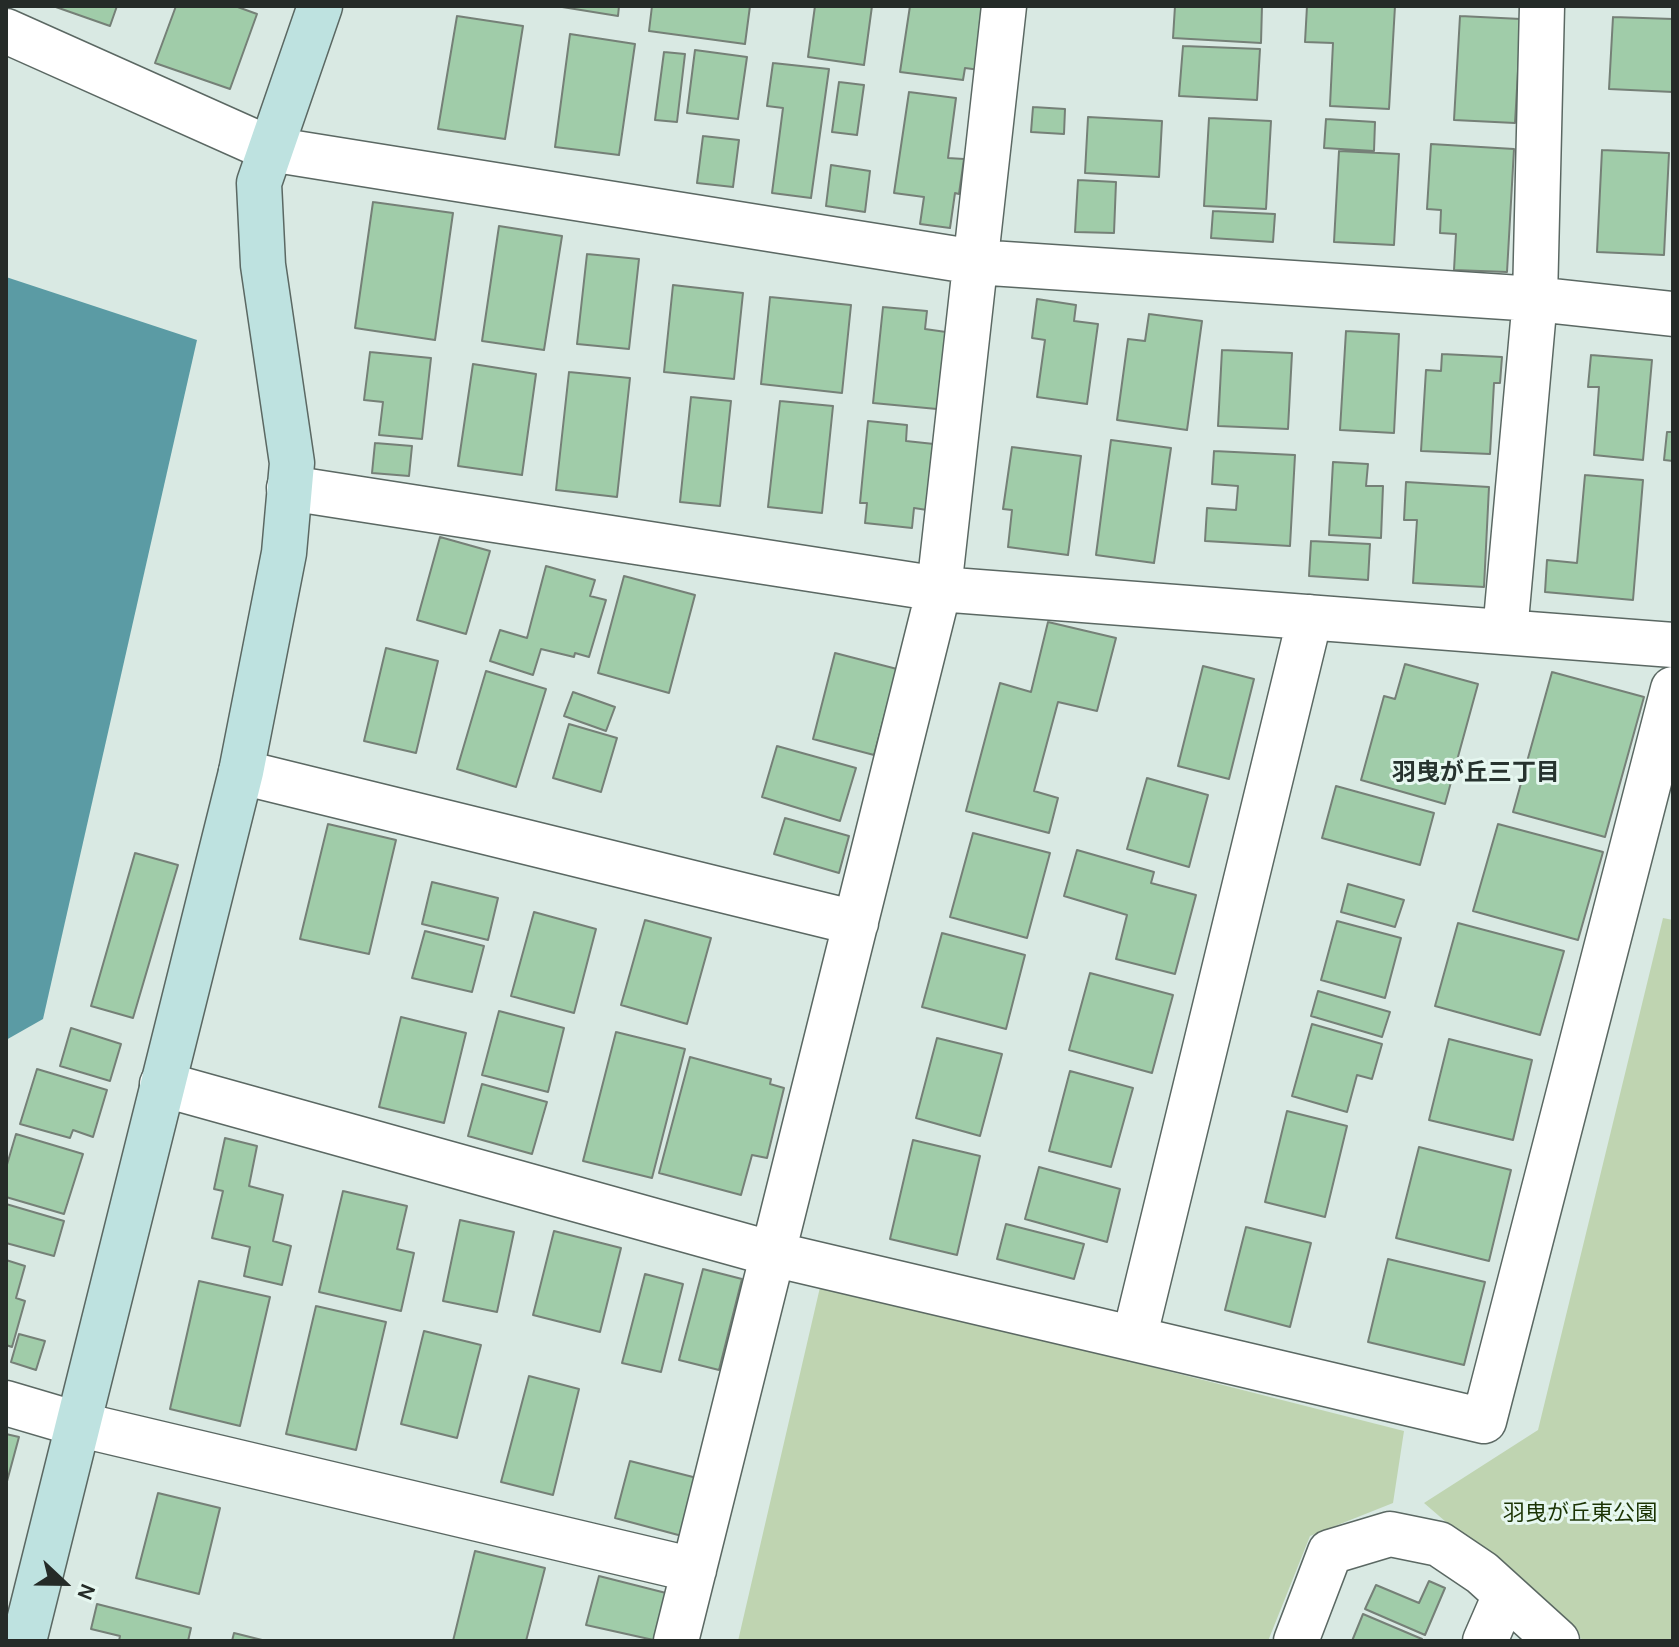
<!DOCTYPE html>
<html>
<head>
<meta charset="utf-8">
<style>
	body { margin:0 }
	#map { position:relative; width:1679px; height:1647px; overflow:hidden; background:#d9e9e3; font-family:Karla,sans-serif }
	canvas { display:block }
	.frame { position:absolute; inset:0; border:8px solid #252b28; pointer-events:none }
	.north { position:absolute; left:24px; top:1543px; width:80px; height:80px; -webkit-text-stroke:6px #e6f7f0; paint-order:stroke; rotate:112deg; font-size:22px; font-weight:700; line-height:32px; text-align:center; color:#252b28 }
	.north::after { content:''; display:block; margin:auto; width:28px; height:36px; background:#252b28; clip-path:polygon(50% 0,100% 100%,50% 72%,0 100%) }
</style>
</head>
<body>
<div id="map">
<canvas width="1679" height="1647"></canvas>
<div class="frame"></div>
<div class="north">N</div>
</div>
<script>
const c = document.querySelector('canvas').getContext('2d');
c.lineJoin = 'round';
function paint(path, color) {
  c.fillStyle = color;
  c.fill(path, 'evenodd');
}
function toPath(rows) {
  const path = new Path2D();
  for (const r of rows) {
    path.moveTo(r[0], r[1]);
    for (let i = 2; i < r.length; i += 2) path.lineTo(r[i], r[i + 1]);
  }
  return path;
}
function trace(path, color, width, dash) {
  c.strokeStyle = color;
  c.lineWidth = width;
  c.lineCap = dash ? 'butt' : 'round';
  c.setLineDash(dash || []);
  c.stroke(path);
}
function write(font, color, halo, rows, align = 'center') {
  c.font = font + ' Karla,"Noto Sans JP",sans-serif';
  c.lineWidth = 6;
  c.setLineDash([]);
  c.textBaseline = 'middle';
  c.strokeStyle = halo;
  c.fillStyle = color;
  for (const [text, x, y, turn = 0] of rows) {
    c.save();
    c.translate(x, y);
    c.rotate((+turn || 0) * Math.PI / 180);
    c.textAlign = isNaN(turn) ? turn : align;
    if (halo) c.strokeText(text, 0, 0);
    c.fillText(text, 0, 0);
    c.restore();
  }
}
const green = toPath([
	[1663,918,1673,920,1673,1641,1584,1641,1424,1503,1538,1430],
	[821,1283,1404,1431,1393,1503,1310,1536,1268,1641,738,1641]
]);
const water = toPath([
	[6,277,197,340,43,1019,6,1040]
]);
const building = toPath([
	[53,6,117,6,110,26,53,6],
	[176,6,235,6,257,14,230,89,155,63,176,6],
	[556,6,619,6,618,16,556,6],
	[652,6,750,6,745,44,649,31,652,6],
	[815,6,872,6,864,65,808,57,815,6],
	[910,6,996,6,987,71,965,68,963,80,900,72,910,6],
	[1175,6,1262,6,1261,43,1173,38,1175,6],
	[1307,6,1395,6,1389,109,1330,106,1333,43,1305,42,1307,6],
	[457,16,523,26,505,139,438,129,457,16],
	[1460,16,1521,19,1515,123,1454,120,1460,16],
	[1613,17,1673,19,1673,92,1609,89,1613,17],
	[570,34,635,44,619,155,555,147,570,34],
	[1183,46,1260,49,1257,100,1179,96,1183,46],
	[695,50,747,57,738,119,687,113,695,50],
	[664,52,685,54,677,122,655,120,664,52],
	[773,63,829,69,811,198,772,193,783,108,767,106,773,63],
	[839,82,864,85,857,135,832,132,839,82],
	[909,92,956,98,948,158,964,159,959,194,955,193,950,228,920,224,924,197,894,193,909,92],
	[1033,107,1065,109,1064,134,1031,132,1033,107],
	[1088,117,1162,121,1159,177,1085,173,1088,117],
	[1209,118,1271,121,1266,209,1204,206,1209,118],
	[1326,119,1375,122,1374,151,1324,148,1326,119],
	[703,136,739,140,733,187,697,183,703,136],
	[1431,144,1514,149,1507,272,1454,270,1456,234,1440,233,1441,210,1427,209,1431,144],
	[1602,150,1669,153,1664,255,1597,252,1602,150],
	[1339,151,1399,154,1394,245,1334,242,1339,151],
	[831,165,870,171,865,212,826,206,831,165],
	[1078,180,1116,182,1114,233,1075,232,1078,180],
	[373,202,453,213,435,340,355,328,373,202],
	[1213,211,1275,214,1273,242,1211,238,1213,211],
	[499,226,562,236,544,350,482,341,499,226],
	[587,254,639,259,629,349,577,344,587,254],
	[673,285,743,293,734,379,664,372,673,285],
	[770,297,851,305,842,393,761,384,770,297],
	[1037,299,1076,305,1074,321,1098,324,1087,404,1037,397,1045,340,1032,338,1037,299],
	[883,307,927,311,925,329,946,332,937,409,873,403,883,307],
	[1149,314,1202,321,1187,430,1117,420,1128,339,1145,341,1149,314],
	[1346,331,1399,334,1394,433,1340,430,1346,331],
	[1222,350,1292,353,1288,429,1218,426,1222,350],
	[370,352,431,358,422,439,379,435,383,402,364,400,370,352],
	[1442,354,1502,357,1500,383,1494,383,1490,454,1421,451,1426,370,1441,371,1442,354],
	[1591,355,1652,360,1643,460,1594,455,1599,387,1588,387,1591,355],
	[473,364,536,374,522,475,458,466,473,364],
	[569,372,630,378,617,497,556,490,569,372],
	[691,397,731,401,720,506,680,502,691,397],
	[780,401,833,406,822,513,768,507,780,401],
	[868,421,907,425,906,441,934,444,927,510,914,508,912,528,865,523,867,503,860,503,868,421],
	[1667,432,1673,432,1673,461,1664,460,1667,432],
	[1111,440,1171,448,1154,563,1096,555,1111,440],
	[375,443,412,446,409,476,372,473,375,443],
	[1012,447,1081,456,1068,555,1008,547,1012,510,1003,509,1012,447],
	[1214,451,1295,455,1290,546,1205,541,1207,508,1236,510,1238,486,1212,484,1214,451],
	[1333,462,1368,464,1366,486,1383,486,1381,538,1329,535,1333,462],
	[1585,475,1643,480,1633,600,1545,592,1547,560,1577,563,1585,475],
	[1406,482,1489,487,1484,587,1413,583,1417,520,1404,520,1406,482],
	[440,537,490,551,466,634,417,620,440,537],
	[1311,541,1370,544,1368,580,1309,576,1311,541],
	[546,566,595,580,590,596,606,600,589,657,575,653,574,657,541,649,533,675,490,661,500,630,527,638,546,566],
	[624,576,695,595,669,693,598,673,624,576],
	[1048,622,1116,638,1097,711,1058,702,1034,791,1058,798,1049,833,966,811,1000,683,1031,692,1048,622],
	[386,648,438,661,416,753,364,741,386,648],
	[835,653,897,669,874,755,813,739,835,653],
	[1405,664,1478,684,1445,804,1361,780,1384,696,1395,699,1405,664],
	[1203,666,1254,679,1229,779,1178,766,1203,666],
	[486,671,546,689,516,787,457,769,486,671],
	[1552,672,1644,697,1605,837,1513,812,1552,672],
	[573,692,615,707,606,731,564,716,573,692],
	[569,724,617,738,601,792,553,778,569,724],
	[777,746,856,768,840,821,762,797,777,746],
	[1147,778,1208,795,1189,867,1127,849,1147,778],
	[1336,786,1434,813,1420,865,1322,838,1336,786],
	[785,818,849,836,839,873,774,854,785,818],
	[328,824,396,840,369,954,300,939,328,824],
	[1498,824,1603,852,1578,940,1473,911,1498,824],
	[973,833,1050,853,1027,938,950,917,973,833],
	[1077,850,1154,872,1151,883,1196,895,1175,974,1116,959,1127,915,1064,896,1077,850],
	[135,853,178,865,133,1018,91,1006,135,853],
	[432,882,498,898,488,940,422,924,432,882],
	[1348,884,1404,900,1395,927,1341,912,1348,884],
	[534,912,596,929,574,1013,511,996,534,912],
	[645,920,711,938,687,1024,621,1005,645,920],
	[1337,921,1401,938,1385,998,1321,980,1337,921],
	[1458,923,1564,951,1540,1035,1435,1006,1458,923],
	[425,931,484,946,472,992,412,978,425,931],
	[942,933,1025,955,1006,1029,922,1007,942,933],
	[1090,973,1173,995,1152,1073,1069,1050,1090,973],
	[1318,991,1390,1012,1382,1037,1311,1016,1318,991],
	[499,1011,564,1028,548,1092,482,1075,499,1011],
	[401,1017,466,1033,444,1123,379,1107,401,1017],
	[1312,1024,1382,1044,1372,1079,1357,1075,1347,1112,1292,1096,1312,1024],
	[71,1028,121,1044,110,1081,60,1066,71,1028],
	[616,1032,685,1049,652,1178,583,1161,616,1032],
	[937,1038,1002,1054,980,1136,916,1118,937,1038],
	[1449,1039,1532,1060,1513,1140,1429,1120,1449,1039],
	[690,1057,771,1079,770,1084,784,1088,767,1158,752,1155,741,1195,659,1173,690,1057],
	[37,1069,107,1090,93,1137,73,1130,70,1138,20,1124,37,1069],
	[1070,1071,1133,1088,1111,1167,1049,1151,1070,1071],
	[482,1084,547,1102,532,1154,468,1136,482,1084],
	[1287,1111,1347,1126,1325,1217,1265,1202,1287,1111],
	[16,1134,83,1154,64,1214,6,1197,6,1168,16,1134],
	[225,1138,257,1146,249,1186,283,1195,273,1241,291,1246,282,1285,244,1276,250,1247,212,1238,223,1191,214,1189,225,1138],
	[913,1140,980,1156,957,1255,890,1239,913,1140],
	[1419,1147,1511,1170,1489,1261,1396,1238,1419,1147],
	[1039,1167,1120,1189,1107,1242,1025,1219,1039,1167],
	[343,1191,407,1206,397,1249,414,1253,401,1311,319,1292,343,1191],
	[6,1204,64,1221,54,1256,6,1243,6,1204],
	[460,1220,514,1232,497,1312,443,1301,460,1220],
	[1006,1224,1084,1244,1074,1279,997,1259,1006,1224],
	[1246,1227,1311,1243,1290,1327,1225,1310,1246,1227],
	[554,1231,621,1248,600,1332,533,1315,554,1231],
	[1388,1259,1485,1282,1464,1365,1368,1342,1388,1259],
	[6,1260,25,1266,16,1298,25,1301,12,1347,6,1345,6,1260],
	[703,1269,742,1279,719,1370,679,1360,703,1269],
	[645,1274,683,1284,661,1372,622,1363,645,1274],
	[199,1281,270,1297,240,1426,170,1409,199,1281],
	[316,1306,386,1322,356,1450,286,1434,316,1306],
	[424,1331,481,1345,457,1438,401,1424,424,1331],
	[19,1334,45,1341,36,1370,11,1362,19,1334],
	[529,1376,579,1389,553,1495,501,1482,529,1376],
	[6,1434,19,1437,6,1485,6,1434],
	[630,1461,697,1478,682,1536,615,1518,630,1461],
	[158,1493,220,1508,199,1594,136,1578,158,1493],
	[475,1551,545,1568,526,1641,453,1641,475,1551],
	[599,1576,670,1594,658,1641,586,1625,599,1576],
	[1429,1581,1445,1588,1425,1635,1365,1609,1376,1585,1419,1603,1429,1581],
	[97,1604,191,1628,188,1641,119,1641,120,1636,91,1629,97,1604],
	[1363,1614,1422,1639,1421,1641,1352,1641,1363,1614],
	[234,1633,266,1641,232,1641,234,1633]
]);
const street = toPath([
	[6,31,270,149,975,262,1535,299,1673,314],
	[289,488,939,589,1673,645],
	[1505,632,1535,299,1542,6],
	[241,772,856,923],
	[162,1084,773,1254,1484,1421,1673,689],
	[1134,1339,1310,617],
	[6,1403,77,1424,694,1570],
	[676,1641,939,589,1004,6],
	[1296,1641,1330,1552,1390,1534,1439,1544,1482,1573,1557,1641],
	[1485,1641,1505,1595]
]);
const secondary = toPath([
	[24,1641,241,772,284,553,292,463,263,265,259,183,320,6]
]);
const parkNames = [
	["羽曳が丘東公園",1580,1514]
];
const neighbourhoodNames = [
	["羽曳が丘三丁目",1476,773]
];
paint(green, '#bfd4b1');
paint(water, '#5b9ba4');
paint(building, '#a0cca9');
trace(building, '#758077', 2);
trace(street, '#5b6863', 47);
trace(secondary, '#5b6863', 47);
trace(street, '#fff', 44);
trace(secondary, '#bee2e0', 44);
write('22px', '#1b3303', '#e6f7f0', parkNames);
write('bold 24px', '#27332f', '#e6f7f0', neighbourhoodNames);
</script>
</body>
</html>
